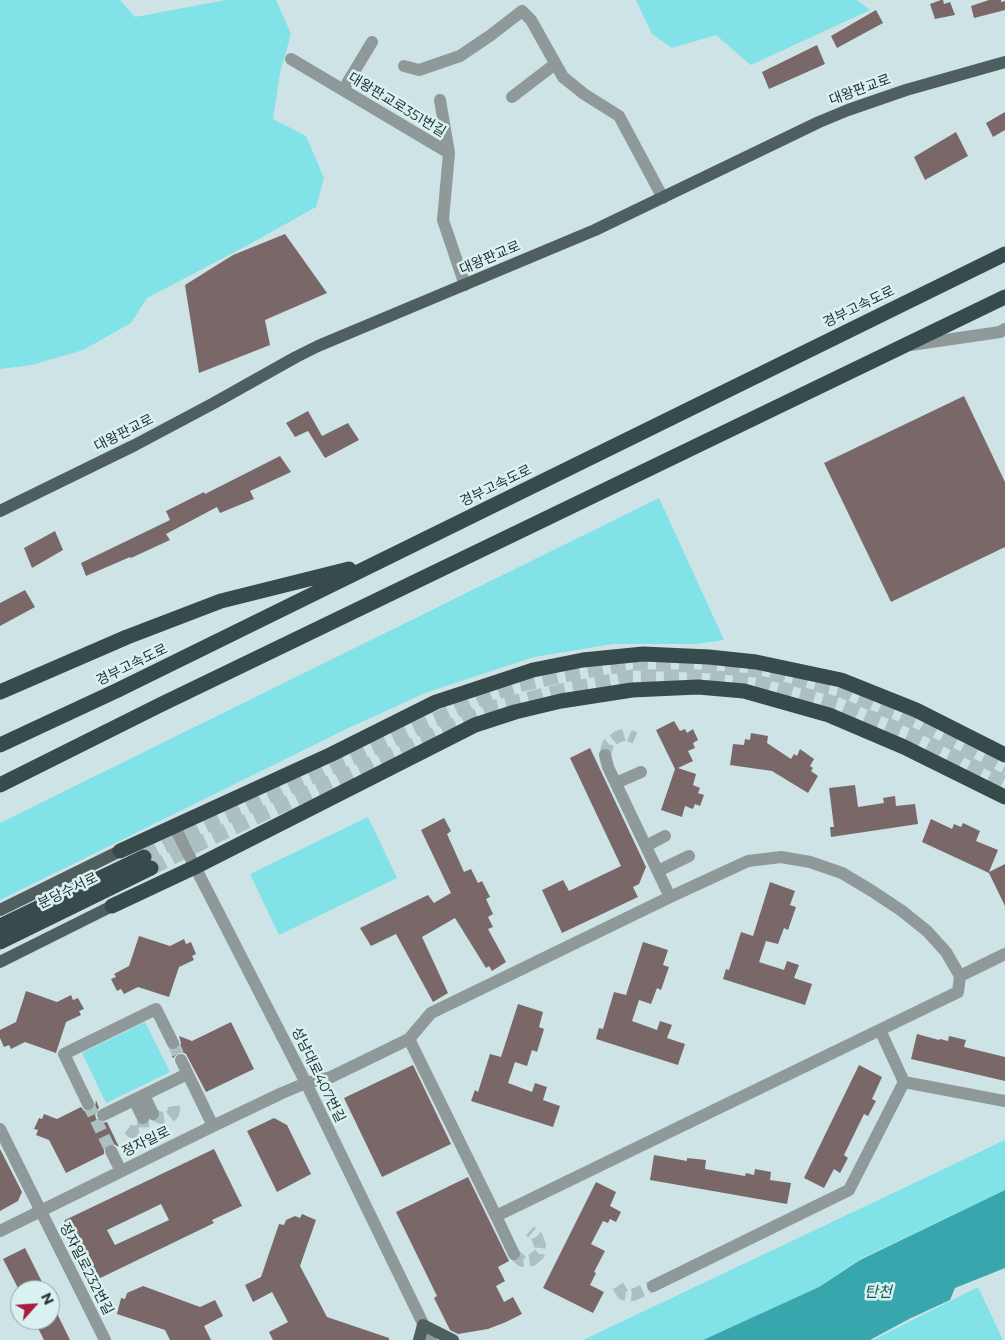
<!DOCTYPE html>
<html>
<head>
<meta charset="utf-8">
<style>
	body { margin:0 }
	#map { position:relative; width:1005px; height:1340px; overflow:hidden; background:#cde3e5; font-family:Montserrat,sans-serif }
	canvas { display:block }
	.north { position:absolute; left:10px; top:1280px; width:50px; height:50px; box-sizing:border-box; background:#daf1f2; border:1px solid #92a4a4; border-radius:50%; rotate:64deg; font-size:14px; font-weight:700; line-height:20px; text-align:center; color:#273030 }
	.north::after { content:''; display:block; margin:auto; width:18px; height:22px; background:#ad193f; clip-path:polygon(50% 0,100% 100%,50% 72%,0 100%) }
</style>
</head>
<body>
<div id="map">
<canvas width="1005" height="1340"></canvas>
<div class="north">N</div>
</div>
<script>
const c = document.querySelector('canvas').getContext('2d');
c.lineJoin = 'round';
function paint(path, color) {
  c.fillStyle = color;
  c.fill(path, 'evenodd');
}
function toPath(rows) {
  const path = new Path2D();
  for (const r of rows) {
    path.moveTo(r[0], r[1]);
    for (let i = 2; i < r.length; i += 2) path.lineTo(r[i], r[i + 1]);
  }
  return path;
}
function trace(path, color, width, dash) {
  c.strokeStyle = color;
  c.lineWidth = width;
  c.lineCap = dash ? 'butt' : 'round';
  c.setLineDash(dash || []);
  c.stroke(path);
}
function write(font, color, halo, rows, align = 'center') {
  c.font = font + ' Montserrat,"Noto Sans KR",sans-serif';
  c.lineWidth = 5;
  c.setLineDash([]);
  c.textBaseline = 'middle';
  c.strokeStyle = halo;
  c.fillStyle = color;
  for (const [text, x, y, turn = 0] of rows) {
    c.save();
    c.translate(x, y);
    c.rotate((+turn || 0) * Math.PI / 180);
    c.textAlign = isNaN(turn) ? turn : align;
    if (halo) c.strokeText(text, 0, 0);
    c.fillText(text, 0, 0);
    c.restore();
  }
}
const green = toPath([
	[0,0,120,0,135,17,226,0,276,0,291,34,280,73,273,119,306,136,324,178,316,207,248,245,147,298,131,323,83,350,32,365,0,369],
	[636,0,857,0,870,10,751,65,716,35,672,48,652,34],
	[659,498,724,640,696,644,613,644,534,657,425,693,344,730,0,900,0,823],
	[368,817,397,878,279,935,250,874],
	[145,1022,170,1072,106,1103,82,1053],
	[1005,1140,1005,1190,860,1259,819,1287,703,1340,583,1340],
	[978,1287,1003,1340,873,1340]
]);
const water = toPath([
	[1005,1190,1005,1268,955,1288,950,1300,909,1319,870,1340,703,1340,819,1287,860,1260]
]);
const building = toPath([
	[941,0,943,0,944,4,950,2,955,15,935,19,930,4],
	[989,0,1001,0,1001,2,1005,1,1005,10,974,18,971,6],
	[876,10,883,23,837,48,831,36],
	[817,45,825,64,769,89,762,72],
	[1005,112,1005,130,993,137,986,123],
	[956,132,968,156,925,180,914,157],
	[285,234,327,293,265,320,270,345,199,373,185,285,233,255],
	[964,396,1005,482,1005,547,891,602,824,463],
	[308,411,322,436,348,423,359,440,325,458,308,431,295,437,286,423],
	[280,456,291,472,250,491,254,499,220,513,217,507,166,534,170,540,131,558,130,557,86,576,81,563,170,520,166,511,204,492,205,494],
	[55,531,63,550,32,568,24,548],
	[25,590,35,607,0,626,0,603],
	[674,721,680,731,685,729,687,733,693,729,698,740,693,743,695,748,688,751,693,761,678,768,696,774,693,785,700,788,698,793,704,795,700,806,695,804,693,809,685,806,682,817,661,810,675,769,656,730],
	[751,733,768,736,767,743,791,759,794,754,797,756,800,749,814,759,810,766,813,768,811,771,818,776,808,793,772,771,730,765,733,744,744,745,745,739,750,740],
	[590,748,646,867,639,884,633,887,638,897,562,933,542,890,563,880,569,891,621,866,570,758],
	[855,785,858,807,884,803,883,798,895,796,896,806,915,804,918,824,831,837,830,827,834,827,829,788],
	[444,818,451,831,447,834,464,872,471,869,478,883,482,881,490,897,486,899,493,914,488,917,493,927,488,929,506,962,492,971,489,966,486,968,455,918,422,937,448,993,433,1002,396,934,371,946,360,928,428,895,434,903,451,893,421,830],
	[931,819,952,829,954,824,961,827,963,823,980,831,976,841,998,850,989,872,1005,864,1005,906,989,873,922,842],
	[770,882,795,891,790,905,796,907,788,930,784,928,778,944,766,941,759,962,784,970,787,961,799,965,794,978,812,984,805,1005,723,979,726,969,729,970,741,932,753,936],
	[139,936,170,946,184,939,186,944,191,942,196,954,192,956,194,960,179,967,169,997,138,987,124,994,121,989,117,991,111,979,116,977,114,974,129,966],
	[643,942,668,950,663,965,669,967,661,990,657,988,651,1004,639,1000,632,1021,657,1030,660,1021,672,1025,667,1038,685,1044,678,1065,596,1039,599,1028,603,1029,614,992,626,995],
	[26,991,57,1002,71,995,73,1000,78,998,84,1009,79,1011,81,1015,66,1022,56,1053,25,1042,11,1049,9,1045,4,1047,0,1038,0,1030,16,1022],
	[518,1004,543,1012,539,1027,544,1029,537,1052,532,1050,527,1066,515,1062,508,1083,532,1092,535,1083,547,1087,543,1100,560,1106,553,1127,471,1101,475,1090,478,1092,490,1054,501,1057],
	[231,1022,254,1069,206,1092,186,1054,182,1052,178,1053,173,1058,172,1057,173,1052,169,1051,176,1050,180,1047,181,1043,179,1036,192,1041],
	[917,1034,939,1040,940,1039,948,1041,949,1036,966,1040,964,1047,1005,1057,1005,1081,911,1059],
	[413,1065,451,1144,382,1177,344,1098],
	[859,1065,882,1077,872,1099,876,1101,868,1116,864,1114,844,1155,848,1158,840,1173,834,1169,824,1188,804,1178],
	[96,1100,99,1108,97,1110,95,1114,96,1119,102,1123,107,1122,119,1147,112,1143,108,1144,104,1147,104,1154,66,1173,49,1140,36,1135,38,1130,34,1129,39,1118,42,1119,44,1114,57,1119,81,1107,84,1111,91,1111,95,1108],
	[274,1118,287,1125,311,1174,277,1192,247,1131],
	[0,1149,22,1192,18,1201,0,1211],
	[214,1149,242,1206,212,1220,214,1223,90,1283,62,1226,65,1220],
	[161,1204,169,1220,115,1245,107,1230],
	[654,1155,687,1161,687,1158,706,1160,705,1169,745,1176,746,1173,754,1175,755,1169,771,1172,770,1180,791,1183,787,1204,650,1180],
	[468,1177,509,1261,498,1267,505,1281,496,1286,504,1302,513,1297,522,1314,506,1322,488,1329,458,1334,450,1330,434,1298,437,1296,396,1212],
	[596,1182,616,1192,610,1206,621,1212,616,1222,610,1219,608,1223,603,1221,591,1244,605,1251,594,1272,596,1273,590,1285,604,1292,593,1313,543,1288],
	[302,1214,316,1220,300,1266,327,1317,389,1338,389,1340,273,1340,269,1332,288,1322,272,1292,253,1302,245,1285,261,1277,279,1224,284,1225,286,1220,295,1216,300,1218],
	[25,1248,46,1290,19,1290,3,1259],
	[143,1286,200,1307,215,1300,223,1316,204,1326,211,1340,170,1340,165,1330,117,1314,121,1298,125,1299,127,1293],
	[50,1299,70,1340,44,1340,34,1320,50,1320]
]);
const minorTunnel = toPath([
	[605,755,608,744,617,737,626,734,635,738],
	[173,1043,181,1060],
	[88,1104,111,1151],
	[153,1114,156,1116,161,1118,169,1117,173,1114,174,1109,173,1103],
	[128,1129,132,1132,140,1131,143,1128,143,1118],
	[514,1254,522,1261,532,1260,539,1254,540,1245,537,1237,530,1231],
	[618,1286,623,1294,633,1295,653,1286]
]);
const highwayTunnel = toPath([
	[144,857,197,830,487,696,518,685,558,676,630,663,699,665,756,670,841,690,918,724,1005,771],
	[151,868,202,842,492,708,566,690,632,677,701,677,753,681,837,704,914,736,1005,783]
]);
const minor = toPath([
	[291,59,449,153,443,220,465,285],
	[404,66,419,70,460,56,491,35,522,11,531,20,563,77,584,94,619,116,663,198],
	[343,90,372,42],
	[512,97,555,64],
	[440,100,449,153],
	[911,345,1000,332,1005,329],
	[616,783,641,772],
	[174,826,306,1083,431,1340],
	[646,846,665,836],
	[658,871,689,856],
	[670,897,748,861,781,857,810,862,842,873,872,891,902,911,927,931,946,952,960,976],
	[880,1030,904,1082,1005,1101],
	[409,1039,431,1013,670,897,608,767,605,755],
	[181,1060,213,1126],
	[144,1095,153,1114],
	[134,1100,143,1118],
	[88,1104,64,1054,156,1009,173,1043],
	[103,1115,187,1074],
	[0,1129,105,1340],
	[111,1151,121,1171],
	[496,1216,514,1254],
	[0,1231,213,1126,282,1093,306,1083,331,1077,409,1039,496,1216,958,992,960,976,1005,954],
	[653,1286,849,1190,904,1082]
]);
const major = toPath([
	[0,511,135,445,214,403,296,357,318,346,595,230,819,122,848,110,906,90,1005,62],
	[0,910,120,851],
	[0,962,112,906],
	[419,1340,423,1325,453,1340]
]);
const highway = toPath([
	[0,692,127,637,221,601,349,569],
	[0,745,118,690,1005,254],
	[0,785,160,705,1005,297],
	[120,851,332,754,436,702,533,670,583,660,643,654,709,657,756,662,841,680,916,710,1005,755],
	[112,906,195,867,475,725,515,712,561,701,632,690,698,687,744,691,829,715,904,747,1005,797],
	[0,926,144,857],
	[0,942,151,868]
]);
const streetNames = [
	["대왕판교로",860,90,-20],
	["대왕판교로351번길",397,105,31],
	["대왕판교로",490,258,-23],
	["경부고속도로",859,307,-26],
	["대왕판교로",124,433,-27],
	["경부고속도로",496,486,-26],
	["경부고속도로",132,665,-26],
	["분당수서로",68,891,-26],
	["성남대로407번길",318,1075,64],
	["정자일로",146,1142,-26],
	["정자일로232번길",86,1269,63]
];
const waterNames = [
	["탄천",878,1293]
];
paint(green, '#81e2e7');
paint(water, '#37a7ad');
paint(building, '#7a6869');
trace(minorTunnel, '#acbfc1', 12, [12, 6]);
trace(highwayTunnel, '#acbfc1', 15, [15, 8]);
trace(minor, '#8f9999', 12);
trace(major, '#4f5f60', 12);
trace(highway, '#384b4c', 15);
write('14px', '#273030', '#daf1f2', streetNames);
write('italic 15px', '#19575a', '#daf1f2', waterNames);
</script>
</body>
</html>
